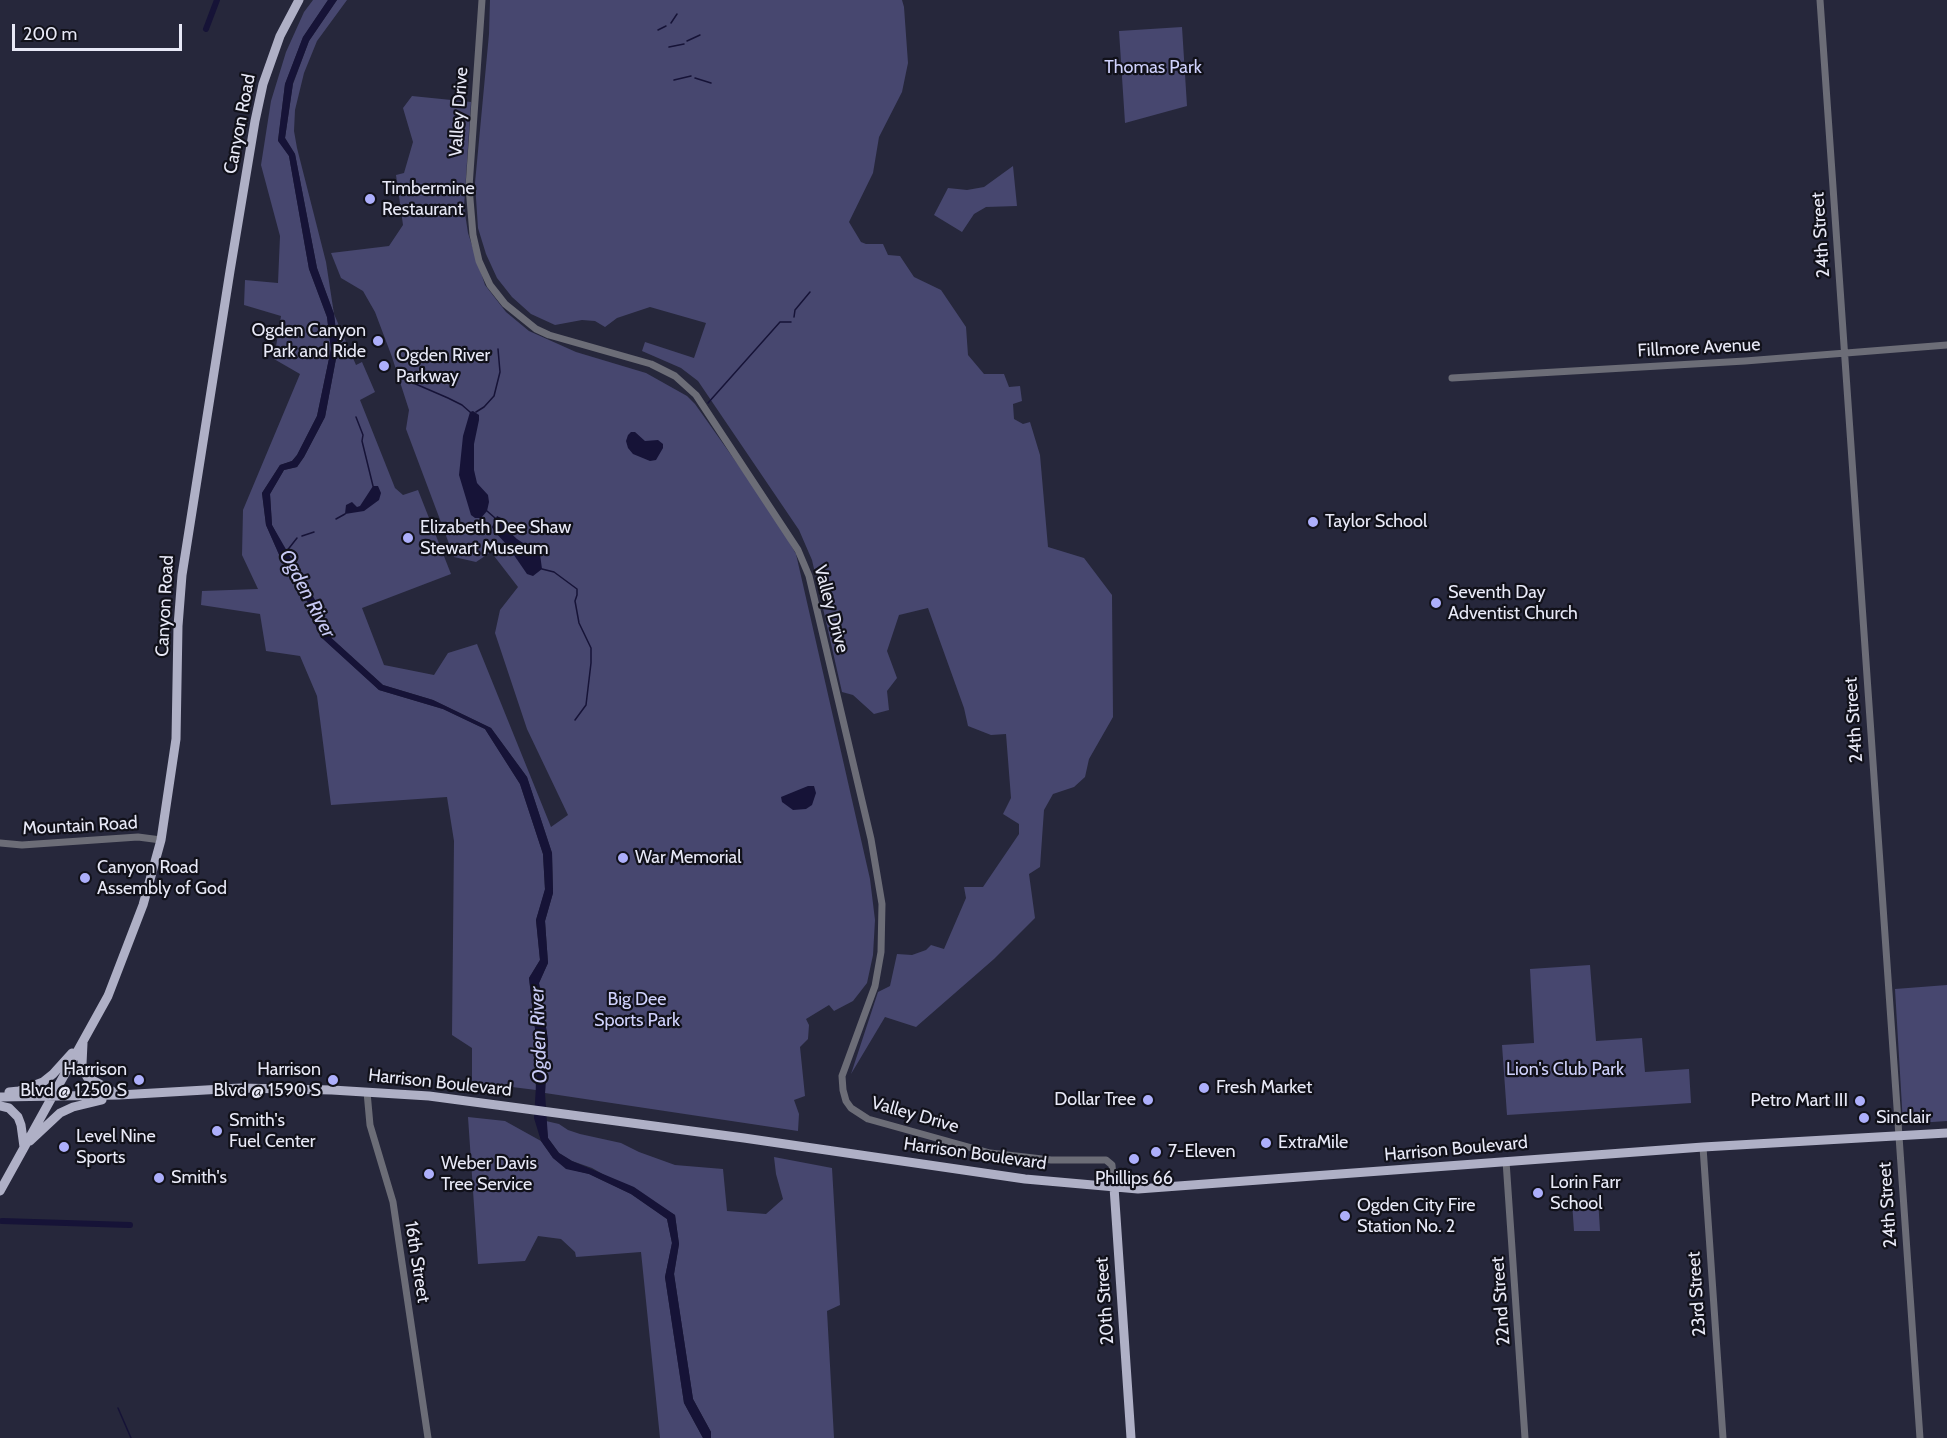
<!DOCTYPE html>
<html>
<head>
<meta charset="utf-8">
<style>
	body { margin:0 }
	#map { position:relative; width:1947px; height:1438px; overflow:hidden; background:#26273b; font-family:Cabin,sans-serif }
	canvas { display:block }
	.scale { position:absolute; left:12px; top:24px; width:170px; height:27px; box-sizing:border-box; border:3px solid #e8e9f7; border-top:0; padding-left:8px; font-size:18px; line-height:21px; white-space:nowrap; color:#e8e9f7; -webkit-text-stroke:4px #11111a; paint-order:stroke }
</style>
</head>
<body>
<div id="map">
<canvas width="1947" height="1438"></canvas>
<div class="scale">200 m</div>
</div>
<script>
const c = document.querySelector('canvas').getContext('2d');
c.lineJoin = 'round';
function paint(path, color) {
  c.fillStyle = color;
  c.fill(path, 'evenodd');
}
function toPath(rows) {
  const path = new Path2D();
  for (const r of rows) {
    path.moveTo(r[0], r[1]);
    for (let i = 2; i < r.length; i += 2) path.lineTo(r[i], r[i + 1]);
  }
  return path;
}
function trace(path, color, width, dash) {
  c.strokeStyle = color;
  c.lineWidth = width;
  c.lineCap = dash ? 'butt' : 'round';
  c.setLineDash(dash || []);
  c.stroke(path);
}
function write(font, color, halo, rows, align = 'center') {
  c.font = font + ' Cabin,sans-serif';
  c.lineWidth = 4.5;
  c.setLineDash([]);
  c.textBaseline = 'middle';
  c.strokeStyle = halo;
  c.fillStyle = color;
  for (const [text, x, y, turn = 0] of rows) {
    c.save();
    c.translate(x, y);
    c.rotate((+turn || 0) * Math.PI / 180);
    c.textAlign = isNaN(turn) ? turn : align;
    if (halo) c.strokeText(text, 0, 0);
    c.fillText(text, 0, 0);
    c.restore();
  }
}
const green = toPath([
	[313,0,328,0,303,37,285,84,278,140,289,156,309,269,327,317,331,349,317,416,297,455,292,461,280,465,262,493,266,525,281,559,310,606,322,638,379,690,443,709,485,729,520,784,543,854,545,890,536,920,540,960,529,978,538,1054,535,1073,536,1090,504,1086,472,1089,472,1048,452,1035,454,841,447,797,331,805,317,696,300,656,266,651,260,614,201,605,202,591,258,589,242,555,243,510,300,374,274,359,281,316,244,305,245,280,278,283,280,236,261,165,271,101,286,52,304,12],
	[337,0,347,0,317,41,304,73,295,110,294,131,297,148,326,262,334,314,356,365,362,362,375,392,360,400,395,488,403,495,418,490,451,574,362,608,384,665,434,675,448,653,477,644,551,827,568,815,527,729,495,633,500,610,518,587,491,552,476,562,454,557,406,429,409,410,392,357,375,312,363,291,341,278,331,253,389,246,403,225,396,175,404,173,413,142,403,108,412,96,471,102,464,207,468,233,485,285,506,312,529,331,576,352,646,373,687,396,695,404,773,514,796,554,870,879,875,920,873,955,867,983,853,1001,834,1011,829,1005,806,1019,809,1025,808,1039,800,1047,805,1096,794,1100,799,1114,798,1131,545,1093,548,1040,539,983,548,963,545,921,553,893,552,853,527,777,491,728,433,700,383,685,328,635,272,525,270,494,284,470,297,467,304,457,325,417,338,348,334,314,317,268,295,154,285,138,293,84,309,41],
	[490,0,902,0,904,7,908,63,902,92,879,137,873,173,849,222,861,242,866,244,883,244,888,255,900,256,914,277,941,290,966,327,968,355,984,374,1004,374,1009,387,1020,386,1022,401,1013,404,1014,419,1023,424,1030,422,1040,455,1048,547,1084,558,1112,595,1113,717,1089,759,1085,777,1074,787,1053,794,1044,810,1040,867,1029,874,1035,918,994,959,916,1027,885,1017,851,1074,878,992,890,986,897,954,912,955,926,950,931,945,944,949,966,898,964,887,983,887,1019,834,1019,824,1003,814,1011,798,1006,734,991,735,968,726,964,708,928,608,899,615,887,651,897,678,887,691,889,710,874,714,853,695,842,692,812,560,799,530,698,381,681,368,642,351,645,342,694,358,706,323,650,307,617,318,605,327,595,321,582,320,555,325,531,314,512,297,497,278,486,254,478,228,475,183,489,34],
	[1182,27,1187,106,1125,123,1119,31],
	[1013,166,1017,206,986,207,974,214,962,232,934,215,948,188,967,190,984,187],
	[1590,965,1596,1041,1642,1038,1645,1072,1689,1069,1691,1103,1507,1115,1502,1045,1534,1043,1530,969],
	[1947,985,1947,1121,1903,1124,1895,989],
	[468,1117,505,1121,541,1141,553,1158,566,1168,589,1174,631,1194,667,1219,672,1243,665,1277,684,1403,703,1438,660,1438,641,1252,576,1257,575,1252,561,1239,538,1236,525,1261,478,1264],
	[546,1121,559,1124,568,1130,580,1134,621,1143,639,1152,675,1165,723,1169,727,1211,766,1214,783,1199,776,1174,774,1157,832,1168,840,1305,827,1311,834,1438,711,1438,711,1432,693,1399,674,1274,679,1244,675,1215,592,1168,572,1161,559,1153,548,1138],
	[1598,1198,1600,1231,1574,1231,1572,1202,1576,1200]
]);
const water = toPath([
	[328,0,337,0,309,41,293,83,285,138,295,154,317,268,334,314,338,348,325,417,304,457,297,467,284,470,270,494,272,525,318,605,316,613,328,635,383,685,433,700,491,728,527,777,552,853,553,893,545,921,548,963,539,983,548,1040,545,1093,548,1138,559,1153,572,1161,634,1187,675,1215,679,1244,674,1274,693,1399,711,1432,711,1438,703,1438,684,1403,665,1277,672,1243,667,1219,631,1194,589,1174,566,1169,553,1158,541,1141,534,1118,538,1054,529,978,540,960,536,920,545,889,543,854,520,784,485,729,443,709,379,690,322,638,309,613,310,606,281,559,266,525,262,493,280,465,292,461,297,455,317,416,331,349,327,317,309,269,289,156,278,141,285,84,303,37],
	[473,411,479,415,479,420,474,444,474,470,477,483,488,495,489,502,487,511,481,518,475,518,471,515,459,475,463,436,470,412],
	[631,432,635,432,645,441,658,440,663,444,663,448,656,460,650,461,633,454,628,448,626,441,628,435],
	[373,486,378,486,381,493,379,500,364,511,345,514,346,505,352,502,357,507,360,506],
	[497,516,503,519,505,528,517,539,540,554,542,569,533,576,527,574,507,545,494,531,492,527],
	[808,786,814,786,816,793,812,805,806,809,793,810,782,802,781,797]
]);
const stream = toPath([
	[671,23,677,14],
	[658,30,666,26],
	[687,41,700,35],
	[669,47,684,44],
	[695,78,711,83],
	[674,80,691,76],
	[794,317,795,310,810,292],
	[411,382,448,398,462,405,470,412],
	[708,403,780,322,791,322],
	[476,412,484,407,494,396,500,372,498,349],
	[356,417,363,435,362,441,373,486],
	[487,511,495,518],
	[336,519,345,514],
	[302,536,314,532],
	[286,552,297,538],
	[542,569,554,572,577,589,577,595,575,601,579,623,591,648,591,663,586,705,575,720],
	[118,1408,131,1438]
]);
const canal = toPath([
	[206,29,217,0],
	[2,1221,130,1225]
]);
const minor = toPath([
	[482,0,469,187,473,235,479,261,490,285,505,304,536,329,549,335,651,364,675,376,696,395,798,550,809,576,871,839,882,904,881,952,875,986,842,1076,843,1090,846,1101,851,1108,868,1119,990,1153,1051,1160,1106,1160,1112,1165,1114,1187],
	[1820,0,1920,1438],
	[1452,378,1745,361,1947,345],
	[0,843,22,845,138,837,161,840],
	[367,1092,370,1125,393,1202,428,1438],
	[1703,1147,1723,1438],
	[1506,1161,1525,1438]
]);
const major = toPath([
	[83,1043,82,1064,87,1077,117,1094],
	[9,1092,19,1091,43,1082,53,1074,72,1053],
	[0,1097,119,1095,240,1088,332,1090,429,1096,744,1138,1025,1179,1138,1189,1703,1147,1947,1133],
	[0,1106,9,1108,18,1117,21,1125,24,1147],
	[30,1141,60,1113,73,1107,102,1100],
	[1114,1187,1131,1438],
	[0,1191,108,996,143,905,161,840,176,739,178,626,182,575,230,271,255,121,263,84,280,36,299,0]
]);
const markers = [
	[370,199,6,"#adaffb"],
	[378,341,6,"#adaffb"],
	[384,366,6,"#adaffb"],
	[1313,522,6,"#adaffb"],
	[408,538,6,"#adaffb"],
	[1436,603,6,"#adaffb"],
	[623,858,6,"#adaffb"],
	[85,878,6,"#adaffb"],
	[139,1080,6,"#adaffb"],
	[333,1080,6,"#adaffb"],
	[1204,1088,6,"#adaffb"],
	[1148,1100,6,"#adaffb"],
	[1860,1101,6,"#adaffb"],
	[1864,1118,6,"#adaffb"],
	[217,1131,6,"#adaffb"],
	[1266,1143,6,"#adaffb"],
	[64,1147,6,"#adaffb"],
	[1156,1152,6,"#adaffb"],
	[1134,1159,6,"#adaffb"],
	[429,1174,6,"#adaffb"],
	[159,1178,6,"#adaffb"],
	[1538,1193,6,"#adaffb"],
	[1345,1216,6,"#adaffb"]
];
const parkNames = [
	["Thomas Park",1153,68],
	["Big Dee",637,1000],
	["Sports Park",637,1021],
	["Lion's Club Park",1565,1070]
];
const streetNames = [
	["Valley Drive",459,112,-86],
	["Canyon Road",240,124,-79],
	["24th Street",1821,235,-94],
	["Fillmore Avenue",1699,348,-3],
	["Canyon Road",165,606,-87],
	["Valley Drive",831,609,75],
	["24th Street",1854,720,-94],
	["Mountain Road",80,826,-3],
	["Harrison Boulevard",440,1083,6],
	["Valley Drive",915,1115,16],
	["Harrison Boulevard",1456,1149,-5],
	["Harrison Boulevard",975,1154,8],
	["24th Street",1888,1205,-94],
	["16th Street",417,1262,81],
	["23rd Street",1697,1294,-94],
	["20th Street",1105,1301,-94],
	["22nd Street",1501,1301,-94]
];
const poiNames = [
	["Timbermine",382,189],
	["Restaurant",382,210],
	["Ogden Canyon",366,331,"right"],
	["Park and Ride",366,352,"right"],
	["Ogden River",396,356],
	["Parkway",396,377],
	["Taylor School",1325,522],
	["Elizabeth Dee Shaw",420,528],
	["Stewart Museum",420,549],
	["Seventh Day",1448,593],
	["Adventist Church",1448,614],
	["War Memorial",635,858],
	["Canyon Road",97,868],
	["Assembly of God",97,889],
	["Harrison",127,1070,"right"],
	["Blvd @ 1250 S",127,1091,"right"],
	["Harrison",321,1070,"right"],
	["Blvd @ 1590 S",321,1091,"right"],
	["Fresh Market",1216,1088],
	["Dollar Tree",1136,1100,"right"],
	["Petro Mart III",1848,1101,"right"],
	["Sinclair",1876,1118],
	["Smith's",229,1121],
	["Fuel Center",229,1142],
	["Level Nine",76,1137],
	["Sports",76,1158],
	["ExtraMile",1278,1143],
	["7-Eleven",1168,1152],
	["Weber Davis",441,1164],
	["Tree Service",441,1185],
	["Smith's",171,1178],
	["Phillips 66",1134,1179,"center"],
	["Lorin Farr",1550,1183],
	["School",1550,1204],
	["Ogden City Fire",1357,1206],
	["Station No. 2",1357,1227]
];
const waterNames = [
	["Ogden River",307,594,62],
	["Ogden River",539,1035,-92]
];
paint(green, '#47476f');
paint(water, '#161337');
trace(stream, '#161337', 1.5);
trace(canal, '#161337', 6);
trace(minor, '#6c6d77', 7);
trace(major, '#afb0c6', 9);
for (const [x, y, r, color] of markers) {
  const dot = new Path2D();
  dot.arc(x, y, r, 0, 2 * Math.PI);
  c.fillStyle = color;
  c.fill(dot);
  trace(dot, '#11111a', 2);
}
write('18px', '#d0d2fd', '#11111a', parkNames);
write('18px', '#e8e9f7', '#11111a', streetNames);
write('18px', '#e8e9f7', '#11111a', poiNames, 'left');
write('italic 20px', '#c7c9f4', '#11111a', waterNames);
</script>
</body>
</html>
